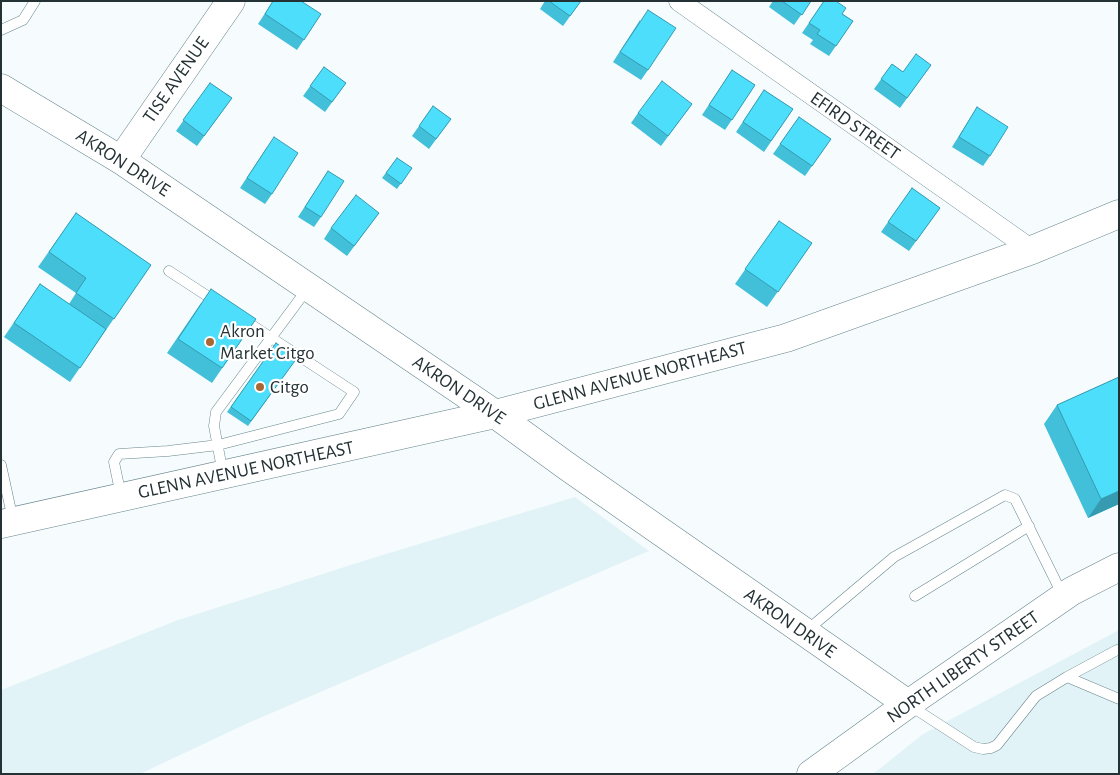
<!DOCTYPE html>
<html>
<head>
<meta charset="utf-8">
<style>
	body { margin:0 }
	#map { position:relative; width:1120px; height:775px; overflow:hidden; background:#f6fcfe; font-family:"Alegreya Sans",sans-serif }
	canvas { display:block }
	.frame { position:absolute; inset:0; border:2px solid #243135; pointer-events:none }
</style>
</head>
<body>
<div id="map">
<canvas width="1120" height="775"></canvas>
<div class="frame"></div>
</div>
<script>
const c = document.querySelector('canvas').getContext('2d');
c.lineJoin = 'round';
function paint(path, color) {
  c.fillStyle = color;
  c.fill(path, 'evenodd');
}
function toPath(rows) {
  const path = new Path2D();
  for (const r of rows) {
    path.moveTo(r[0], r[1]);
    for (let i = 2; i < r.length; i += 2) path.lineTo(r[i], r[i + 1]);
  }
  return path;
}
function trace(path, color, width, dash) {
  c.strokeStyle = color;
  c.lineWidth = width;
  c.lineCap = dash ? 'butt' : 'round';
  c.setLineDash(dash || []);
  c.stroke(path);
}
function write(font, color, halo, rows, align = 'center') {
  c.font = font + ' "Alegreya Sans",sans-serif';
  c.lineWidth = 4.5;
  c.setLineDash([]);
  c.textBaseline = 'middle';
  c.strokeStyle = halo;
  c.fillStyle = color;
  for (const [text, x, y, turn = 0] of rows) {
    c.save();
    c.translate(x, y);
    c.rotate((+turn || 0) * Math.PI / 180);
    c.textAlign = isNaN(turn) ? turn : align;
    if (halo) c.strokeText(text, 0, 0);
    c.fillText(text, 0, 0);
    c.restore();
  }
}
const built = toPath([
	[575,497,649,551,246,724,140,774,1,774,1,690,178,620,379,556],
	[1119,630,1119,774,873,774,923,734]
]);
const lane = toPath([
	[1,30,23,20,35,1],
	[169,271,218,303],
	[1,465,13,520],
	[223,474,214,426,216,412,308,288],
	[121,496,114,462,119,454,168,451,218,445,339,414,354,392,241,318],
	[915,596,1029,526],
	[805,632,894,557,1005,495,1015,499,1063,596],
	[1067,677,1119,699],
	[909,705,974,747,983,749,991,748,997,745,1036,696,1067,677,1117,650]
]);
const street = toPath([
	[679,1,1032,250]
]);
const secondary = toPath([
	[1,88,121,160,495,414,568,467,908,704],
	[121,160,231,1],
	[1,524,495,414,786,338,1032,250,1119,214],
	[811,774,908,704,1072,591,1119,567]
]);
const wall = toPath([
	[273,1,321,14,297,50,258,24],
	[545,1,581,1,563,26,540,9],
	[773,1,811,1,794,25,769,7],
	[824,1,853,21,829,56,810,44,813,40,802,33],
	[640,20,648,70,641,80,613,62],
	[892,64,903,72,931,65,900,108,874,89],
	[324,67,346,83,325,112,303,96],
	[732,70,755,85,725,130,702,115],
	[210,83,232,98,197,146,176,131],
	[764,90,793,109,764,152,736,132],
	[692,104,661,146,631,123,638,113],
	[433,106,451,119,429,149,412,136],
	[977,107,990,156,983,166,952,147],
	[799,117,831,139,805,176,773,154],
	[267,147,272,194,265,204,240,188],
	[397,158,412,168,397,189,382,178],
	[328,171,321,217,314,227,298,217],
	[912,188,940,208,909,251,881,232],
	[76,213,151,265,70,382,4,337,40,284,69,304,76,293,38,267],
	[379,213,347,256,324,239,331,228],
	[779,221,812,243,767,307,735,284],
	[201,303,256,319,212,383,167,353],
	[276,343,297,358,248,426,227,412],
	[1119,377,1119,504,1088,518,1044,424,1057,405]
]);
const shadedWall = toPath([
	[1119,491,1119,504,1088,518,1101,499]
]);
const building = toPath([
	[273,1,301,1,321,14,304,40,265,14,273,1],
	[549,1,581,1,570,16,549,1],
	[782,1,811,1,802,15,782,1],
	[824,1,836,1,846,8,842,14,853,21,836,46,817,34,820,30,809,23,824,1],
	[648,10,676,28,648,70,620,52,648,10],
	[916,54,931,65,907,98,881,79,892,64,903,72,916,54],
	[324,67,346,83,332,102,310,86,324,67],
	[732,70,755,85,732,120,709,105,732,70],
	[662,81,692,104,668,136,638,113,662,81],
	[210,83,232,98,204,136,183,120,210,83],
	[764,90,793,109,771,141,743,122,764,90],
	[433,106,451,119,436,139,419,126,433,106],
	[977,107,1008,127,990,156,959,137,977,107],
	[799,117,831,139,812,166,780,144,799,117],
	[274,137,298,153,272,194,247,178,274,137],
	[397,158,412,168,401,184,386,173,397,158],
	[328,171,344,181,321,217,305,207,328,171],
	[912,188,940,208,916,241,888,222,912,188],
	[356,195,379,213,354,246,331,228,356,195],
	[76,213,151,265,114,319,76,293,86,278,49,252,76,213],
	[779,221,812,243,778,292,745,269,779,221],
	[40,284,106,329,80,368,14,323,40,284],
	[211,289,256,319,222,368,178,339,211,289],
	[276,343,297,358,251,421,231,407,276,343],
	[1119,377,1119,491,1101,499,1057,405,1119,377]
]);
const markers = [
	[210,342,5,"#a96733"],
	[260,387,5,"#a96733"]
];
const streetNames = [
	["TISE AVENUE",176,80,-55],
	["EFIRD STREET",855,126,35],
	["AKRON DRIVE",123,163,33],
	["GLENN AVENUE NORTHEAST",640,376,-15],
	["AKRON DRIVE",459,390,34],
	["GLENN AVENUE NORTHEAST",246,470,-12],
	["AKRON DRIVE",790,623,35],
	["NORTH LIBERTY STREET",963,667,-35]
];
const poiNames = [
	["Akron",220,331],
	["Market Citgo",220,353],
	["Citgo",270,387]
];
paint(built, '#e2f3f7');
trace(lane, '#66858c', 11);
trace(street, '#66858c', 21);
trace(secondary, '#66858c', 29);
trace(lane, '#fff', 10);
trace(street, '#fff', 20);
trace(secondary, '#fff', 28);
paint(wall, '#42bfd9');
paint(shadedWall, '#369bb0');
paint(building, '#4ddefc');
trace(building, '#369bb0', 1);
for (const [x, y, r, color] of markers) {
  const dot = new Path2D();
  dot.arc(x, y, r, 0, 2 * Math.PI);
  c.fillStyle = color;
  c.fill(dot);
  trace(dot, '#fff', 2);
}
write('19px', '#243135', '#fff', streetNames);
write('19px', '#243135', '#fff', poiNames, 'left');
</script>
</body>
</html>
